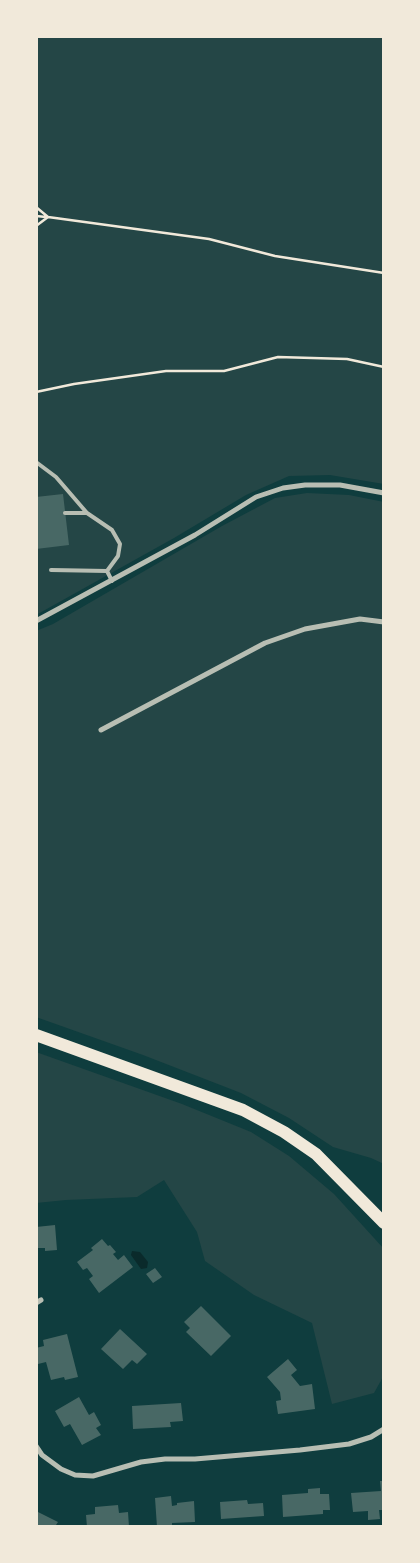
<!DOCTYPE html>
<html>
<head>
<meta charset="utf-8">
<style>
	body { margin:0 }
	#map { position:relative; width:420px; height:1563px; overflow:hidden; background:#0f3d3e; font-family:Mulish,sans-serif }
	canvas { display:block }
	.frame { position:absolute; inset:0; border:38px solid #f1e9da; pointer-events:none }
</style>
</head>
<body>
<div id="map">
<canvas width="420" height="1563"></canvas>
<div class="frame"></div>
</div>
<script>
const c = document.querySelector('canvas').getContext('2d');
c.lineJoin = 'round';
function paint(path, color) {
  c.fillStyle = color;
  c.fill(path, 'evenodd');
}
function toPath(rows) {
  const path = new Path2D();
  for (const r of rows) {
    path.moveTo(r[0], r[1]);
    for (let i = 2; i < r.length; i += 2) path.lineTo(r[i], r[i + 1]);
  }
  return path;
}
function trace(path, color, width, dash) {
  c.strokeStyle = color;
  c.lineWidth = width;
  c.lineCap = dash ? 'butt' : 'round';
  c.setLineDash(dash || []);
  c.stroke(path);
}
const green = toPath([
	[36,36,384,36,384,484,330,475,289,476,246,495,174,538,36,615],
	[307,493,349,495,384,502,384,1164,371,1158,333,1147,289,1118,241,1093,143,1055,36,1017,36,631,53,624,222,526,275,498],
	[36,1052,182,1104,251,1132,289,1156,334,1194,384,1249,384,1375,374,1393,332,1404,312,1323,254,1295,205,1261,197,1232,164,1180,137,1197,66,1200,36,1203]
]);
const water = toPath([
	[132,1251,140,1252,148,1262,147,1268,141,1269,131,1255]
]);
const building = toPath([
	[63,494,69,545,36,549,36,497],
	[55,1225,57,1250,45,1251,45,1248,36,1248,36,1227],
	[102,1239,108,1246,110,1245,116,1252,113,1254,118,1260,124,1255,133,1267,99,1293,89,1279,93,1276,87,1268,83,1270,77,1262,93,1250,91,1248],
	[155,1268,162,1277,153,1283,146,1274],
	[201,1306,231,1336,211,1356,186,1332,190,1328,184,1322],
	[120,1329,147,1354,137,1364,132,1360,123,1369,101,1349],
	[67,1334,78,1377,65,1380,64,1377,51,1380,46,1362,38,1364,36,1356,36,1348,44,1346,43,1340],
	[288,1359,297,1370,291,1375,300,1386,312,1384,315,1409,278,1414,276,1401,281,1400,280,1392,267,1377],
	[79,1397,89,1415,94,1412,101,1425,96,1428,101,1435,82,1445,70,1424,64,1427,55,1411],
	[181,1403,183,1421,170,1422,171,1427,133,1429,132,1406],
	[380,1481,384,1481,384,1510,379,1510,380,1519,368,1520,368,1511,353,1512,351,1493,381,1491],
	[320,1488,320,1494,329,1494,330,1510,323,1510,323,1514,283,1517,282,1495,308,1493,308,1489],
	[171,1496,172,1506,177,1505,177,1503,194,1501,195,1522,172,1523,172,1527,157,1527,155,1498],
	[247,1500,248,1504,263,1503,264,1516,221,1519,220,1502],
	[118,1505,119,1513,128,1512,129,1527,87,1527,86,1515,95,1514,95,1507],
	[36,1511,58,1522,56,1525,60,1527,36,1527]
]);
const path = toPath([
	[36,207,48,217,209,239,275,256,384,273],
	[36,216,46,217],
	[36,226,48,217],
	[36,392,74,384,166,371,224,371,278,357,347,359,384,367]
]);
const service = toPath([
	[36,462,56,477,87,513],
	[65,513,87,513,112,530,120,544,118,556,107,571,112,581],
	[51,570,107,571]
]);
const minor = toPath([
	[36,621,195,535,256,497,283,488,305,485,340,485,384,493],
	[101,730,265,643,305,629,360,619,384,622],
	[36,1303,41,1300],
	[36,1446,42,1455,61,1469,75,1475,93,1476,141,1462,165,1459,195,1459,300,1450,349,1444,371,1437,384,1429]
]);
const primary = toPath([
	[36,1035,243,1110,284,1132,316,1154,384,1223]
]);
paint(green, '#244646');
paint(water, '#0a2a2b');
paint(building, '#486865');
trace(path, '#f1e9da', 2.5);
trace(service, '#b8beb3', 4);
trace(minor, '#b8beb3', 5);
trace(primary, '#f1e9da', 12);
</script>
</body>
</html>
